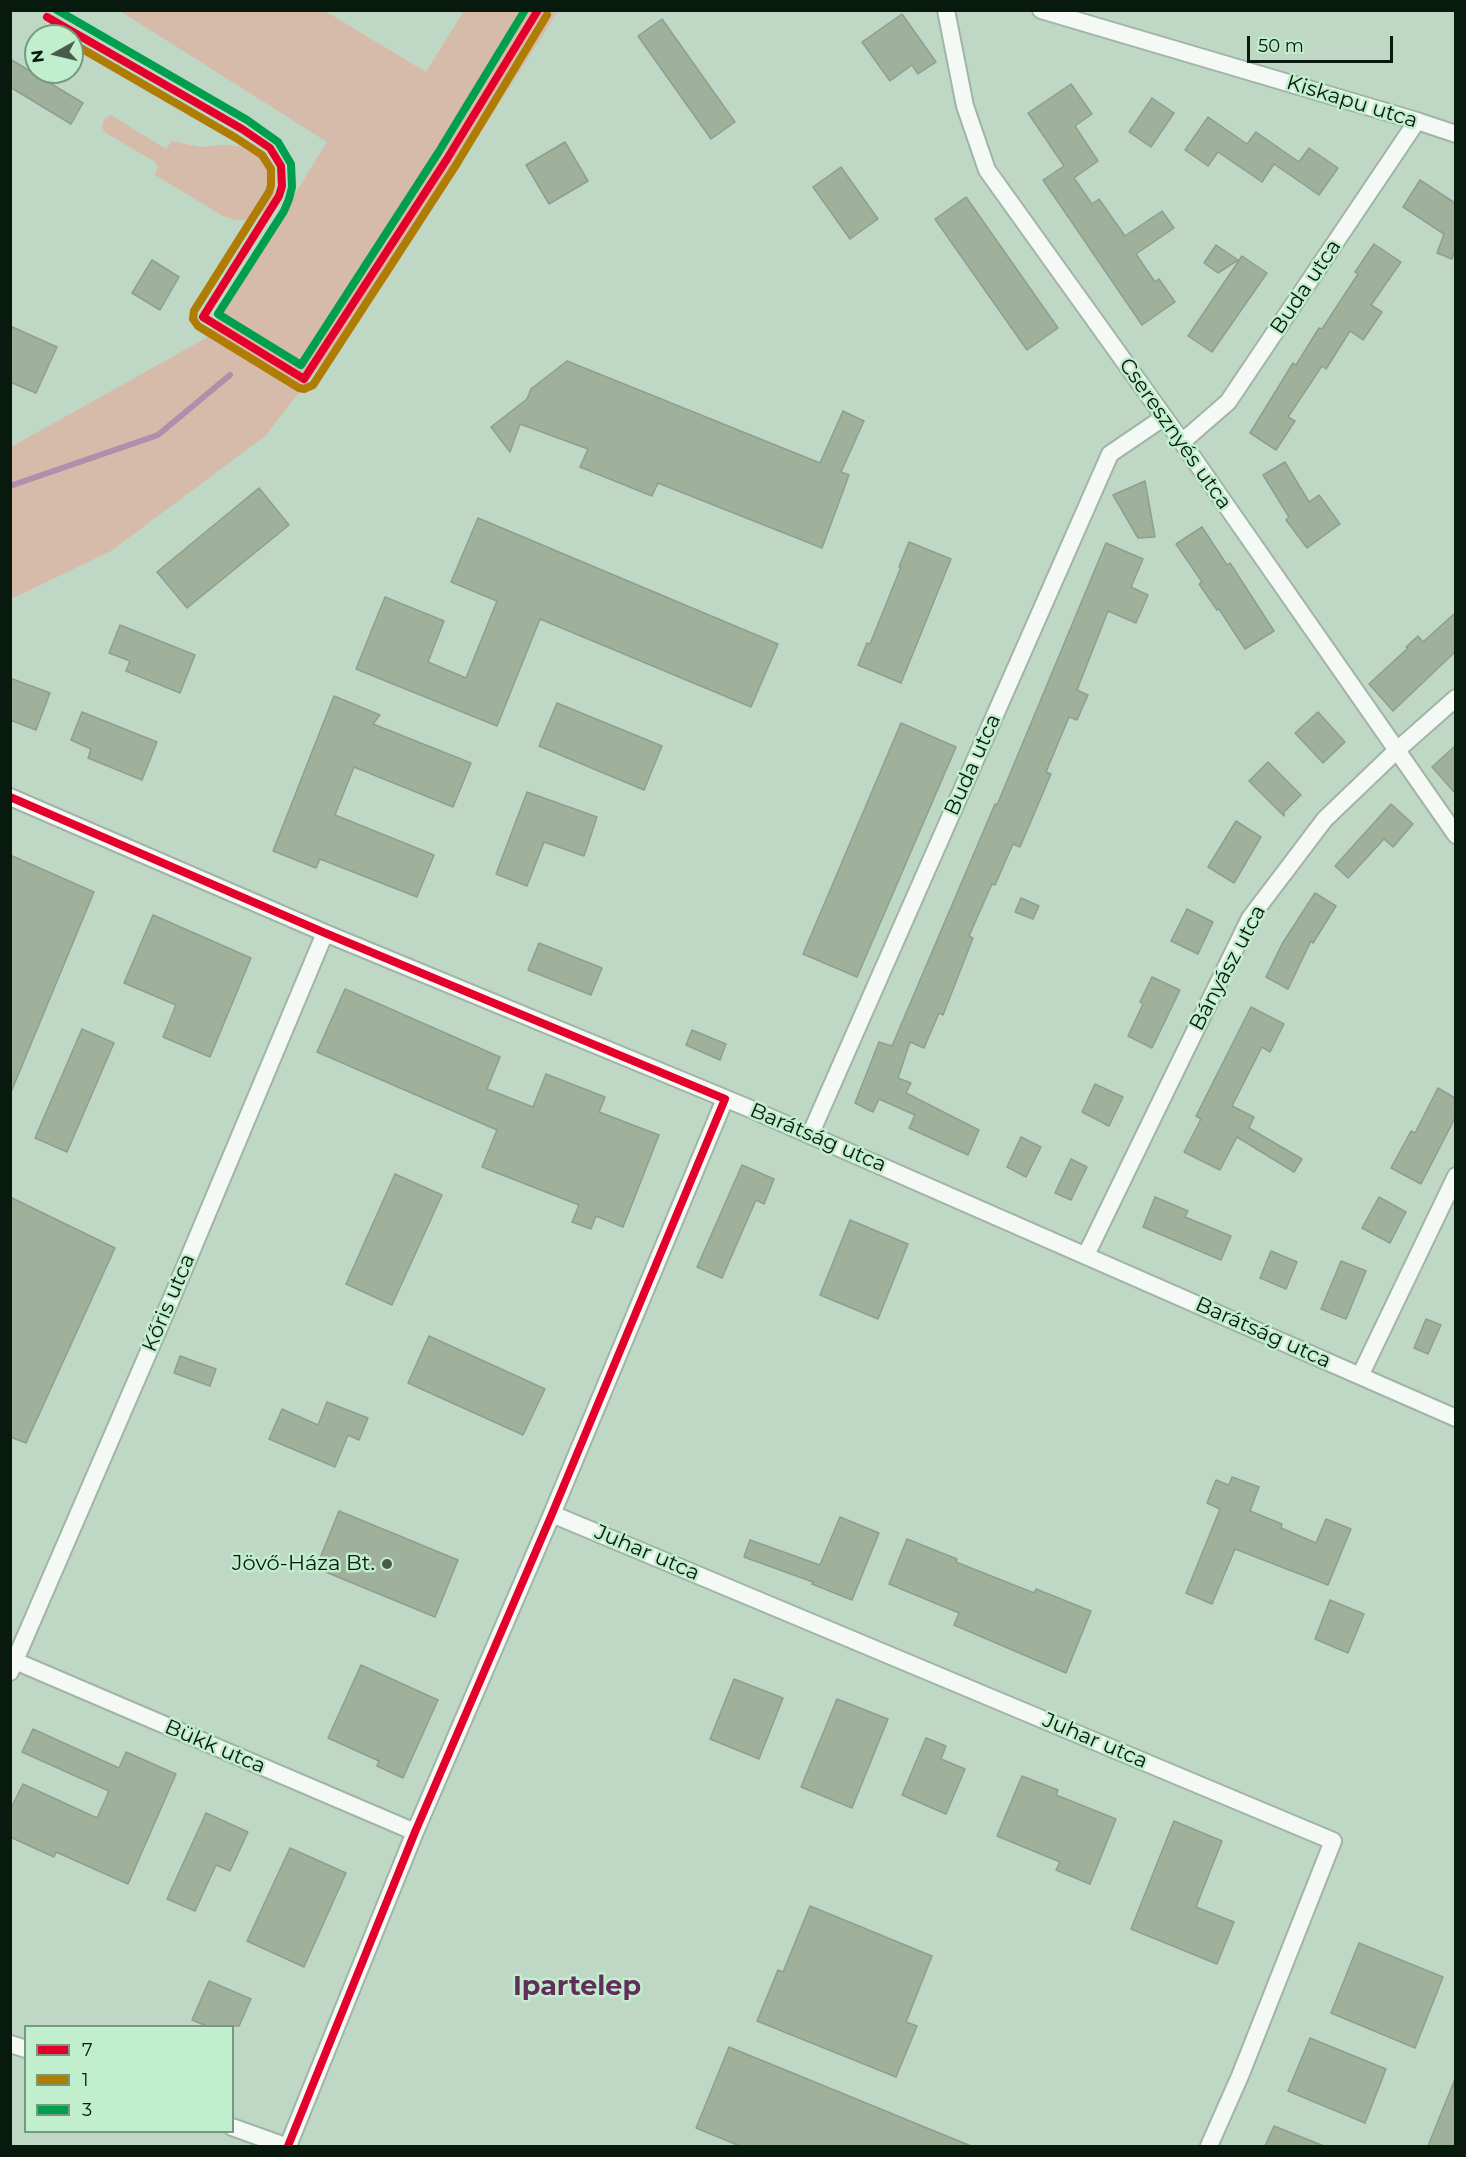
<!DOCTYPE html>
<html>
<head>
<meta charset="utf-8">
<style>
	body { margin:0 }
	#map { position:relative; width:1466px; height:2157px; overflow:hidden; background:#bfd7c5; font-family:Montserrat,sans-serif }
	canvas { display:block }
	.frame { position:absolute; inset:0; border:12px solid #08190d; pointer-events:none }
	.legend { position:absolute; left:24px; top:2025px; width:210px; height:108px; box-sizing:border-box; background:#c1eecd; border:2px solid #779980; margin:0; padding:8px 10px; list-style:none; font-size:18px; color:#08190d }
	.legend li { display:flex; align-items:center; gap:12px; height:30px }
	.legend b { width:30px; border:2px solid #779980 }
	.north { position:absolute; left:24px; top:24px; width:60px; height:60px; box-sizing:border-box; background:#c1eecd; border:2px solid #779980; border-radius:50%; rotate:262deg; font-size:16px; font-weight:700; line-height:24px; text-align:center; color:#08190d }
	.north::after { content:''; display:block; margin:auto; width:21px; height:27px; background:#485c4d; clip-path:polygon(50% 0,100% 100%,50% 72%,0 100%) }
	.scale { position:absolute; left:1247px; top:36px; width:146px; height:27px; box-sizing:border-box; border:3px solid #08190d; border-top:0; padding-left:8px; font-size:18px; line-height:21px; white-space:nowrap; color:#08190d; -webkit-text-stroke:4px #c1eecd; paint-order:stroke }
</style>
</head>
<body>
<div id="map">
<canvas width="1466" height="2157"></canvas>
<div class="frame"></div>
<ul class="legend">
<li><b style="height:8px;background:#e4002b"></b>7</li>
<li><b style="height:8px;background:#af7c04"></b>1</li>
<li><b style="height:8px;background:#009f4e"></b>3</li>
</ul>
<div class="north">N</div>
<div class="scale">50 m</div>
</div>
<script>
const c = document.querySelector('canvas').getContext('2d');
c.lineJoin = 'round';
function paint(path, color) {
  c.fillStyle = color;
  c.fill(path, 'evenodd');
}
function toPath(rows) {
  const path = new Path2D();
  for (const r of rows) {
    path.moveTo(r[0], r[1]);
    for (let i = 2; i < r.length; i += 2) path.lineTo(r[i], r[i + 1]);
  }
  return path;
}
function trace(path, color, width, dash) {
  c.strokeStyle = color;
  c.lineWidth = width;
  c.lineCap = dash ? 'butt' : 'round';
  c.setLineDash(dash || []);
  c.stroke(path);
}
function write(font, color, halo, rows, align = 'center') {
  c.font = font + ' Montserrat,sans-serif';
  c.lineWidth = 5;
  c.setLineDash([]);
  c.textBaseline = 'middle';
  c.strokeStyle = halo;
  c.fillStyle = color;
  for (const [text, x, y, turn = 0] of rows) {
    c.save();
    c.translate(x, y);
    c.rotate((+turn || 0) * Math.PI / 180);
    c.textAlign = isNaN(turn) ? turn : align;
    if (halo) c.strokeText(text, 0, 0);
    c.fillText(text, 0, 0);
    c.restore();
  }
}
const green = toPath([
	[120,11,325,11,426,72,464,11,558,11,385,283,265,436,111,551,11,599,11,447,206,338,327,142],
	[111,115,166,149,172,141,200,147,222,145,239,146,255,152,269,164,275,179,275,193,269,206,263,213,245,220,236,220,223,216,155,175,158,167,155,162,104,132,102,125,105,118]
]);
const stream = toPath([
	[10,486,158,435,230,375]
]);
const building = toPath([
	[902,14,936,62,918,74,912,65,890,81,862,42,902,14],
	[662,19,735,122,711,139,638,36,662,19],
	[10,59,83,103,71,124,10,87,10,59],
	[1071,84,1092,114,1075,126,1098,161,1074,178,1092,204,1099,199,1125,236,1162,211,1174,228,1136,254,1155,282,1159,279,1175,302,1142,325,1043,180,1064,166,1028,113,1071,84],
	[1152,98,1174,113,1151,147,1129,132,1152,98],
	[1208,117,1247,144,1256,132,1299,162,1309,148,1338,168,1319,195,1274,164,1262,182,1218,152,1208,166,1185,150,1208,117],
	[565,142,588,181,549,204,526,165,565,142],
	[841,167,878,219,850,239,813,187,841,167],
	[1420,180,1455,203,1455,249,1452,259,1437,253,1444,234,1403,207,1420,180],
	[966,197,1058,328,1027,350,935,219,966,197],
	[1374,244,1401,262,1371,305,1382,312,1363,340,1350,331,1326,369,1322,366,1288,417,1295,421,1276,450,1250,433,1293,363,1296,365,1319,328,1322,329,1358,274,1355,272,1374,244],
	[1216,245,1238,260,1218,273,1204,263,1216,245],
	[1242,256,1267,273,1212,352,1188,336,1242,256],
	[152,260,179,277,160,310,132,293,152,260],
	[10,326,57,347,36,393,10,382,10,326],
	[567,361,820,463,843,411,864,421,841,472,849,475,822,548,658,483,652,496,580,467,588,449,520,424,510,452,491,427,527,399,531,389,567,361],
	[1285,462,1309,502,1319,495,1340,524,1307,548,1286,520,1289,517,1263,475,1285,462],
	[1145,481,1155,537,1138,538,1113,495,1145,481],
	[259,488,289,525,187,608,157,572,259,488],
	[478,518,778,644,751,707,540,619,497,726,356,669,385,597,444,621,428,662,466,678,497,601,451,582,478,518],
	[1202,527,1227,565,1230,563,1274,631,1245,649,1219,609,1217,610,1199,584,1202,582,1176,544,1202,527],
	[909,542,951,559,901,683,858,665,867,643,870,644,901,567,899,567,909,542],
	[1106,543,1143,559,1131,587,1148,595,1136,623,1108,611,1077,690,1088,695,1077,720,1069,717,1046,772,1051,774,1020,847,1013,844,995,885,992,884,969,936,973,938,943,1015,939,1013,924,1048,910,1042,898,1078,911,1083,906,1093,979,1130,968,1155,909,1128,915,1115,879,1099,873,1112,855,1103,879,1042,892,1046,995,804,997,805,1106,543],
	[1455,613,1455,652,1393,711,1369,684,1408,648,1406,647,1418,636,1423,642,1455,613],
	[120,625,195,655,180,693,126,671,130,661,109,653,120,625],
	[10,678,50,693,36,730,10,720,10,678],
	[334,696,380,715,373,724,471,763,453,807,354,767,335,815,434,855,417,897,320,859,316,868,273,851,334,696],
	[557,703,662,746,644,790,539,746,557,703],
	[82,712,157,742,142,780,88,758,91,749,71,740,82,712],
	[1318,712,1345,742,1323,763,1295,733,1318,712],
	[901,723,956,747,857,977,803,954,901,723],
	[1455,746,1455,793,1432,767,1455,746],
	[1268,762,1301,795,1284,812,1284,816,1249,781,1268,762],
	[527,792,597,817,584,856,544,842,527,886,496,874,527,792],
	[1391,804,1413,824,1393,847,1384,839,1348,878,1335,866,1391,804],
	[1236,821,1261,837,1234,883,1208,867,1236,821],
	[10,855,94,892,11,1092,10,1092,10,855],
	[1315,893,1336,906,1313,943,1311,941,1288,989,1266,977,1282,944,1315,893],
	[1021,898,1039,906,1033,919,1015,912,1021,898],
	[1187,909,1213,922,1198,954,1171,941,1187,909],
	[153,915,251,958,210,1057,163,1037,176,1005,124,983,153,915],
	[539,943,602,968,591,995,528,970,539,943],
	[1152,977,1180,990,1152,1048,1128,1036,1143,1004,1140,1002,1152,977],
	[345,989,500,1057,487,1089,533,1107,546,1074,605,1097,599,1112,659,1135,623,1227,596,1216,591,1229,572,1222,579,1205,482,1167,497,1130,317,1052,345,989],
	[1251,1007,1284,1024,1270,1052,1262,1047,1232,1106,1254,1117,1249,1128,1302,1159,1294,1172,1237,1137,1220,1170,1184,1152,1201,1119,1196,1116,1251,1007],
	[82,1029,114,1043,67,1152,35,1138,82,1029],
	[692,1030,726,1044,720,1060,686,1045,692,1030],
	[1095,1084,1123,1097,1109,1126,1082,1112,1095,1084],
	[1438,1088,1455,1098,1455,1118,1421,1184,1391,1168,1411,1131,1415,1133,1438,1088],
	[1021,1137,1041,1147,1026,1177,1007,1167,1021,1137],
	[1071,1159,1087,1167,1071,1200,1055,1193,1071,1159],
	[742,1165,774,1179,764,1204,756,1200,722,1278,697,1267,742,1165],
	[395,1174,442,1195,392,1305,346,1284,395,1174],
	[10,1197,115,1248,26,1443,10,1437,10,1197],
	[1155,1197,1188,1211,1185,1217,1231,1236,1221,1260,1143,1227,1155,1197],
	[1379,1197,1406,1212,1390,1243,1362,1228,1379,1197],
	[850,1220,908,1244,878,1319,820,1295,850,1220],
	[1271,1251,1297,1262,1286,1289,1260,1278,1271,1251],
	[1341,1261,1366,1271,1346,1319,1321,1309,1341,1261],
	[1426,1319,1441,1325,1428,1354,1414,1348,1426,1319],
	[429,1336,545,1389,523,1435,408,1383,429,1336],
	[180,1356,216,1369,210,1386,174,1373,180,1356],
	[327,1402,368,1418,359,1440,348,1435,335,1467,269,1439,282,1409,318,1425,327,1402],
	[1232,1477,1259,1487,1250,1511,1282,1524,1281,1528,1316,1543,1326,1519,1351,1529,1328,1585,1235,1549,1212,1604,1186,1593,1220,1509,1207,1503,1216,1480,1229,1485,1232,1477],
	[339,1511,458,1560,435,1617,316,1568,339,1511],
	[840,1517,879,1533,852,1600,812,1584,813,1582,744,1557,750,1540,820,1565,840,1517],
	[907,1539,957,1559,956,1562,1034,1593,1036,1589,1091,1611,1066,1673,954,1625,959,1613,889,1584,907,1539],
	[1330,1600,1364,1614,1348,1653,1315,1639,1330,1600],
	[361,1665,438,1700,403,1778,377,1766,379,1761,328,1738,361,1665],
	[734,1679,783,1698,759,1759,710,1739,734,1679],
	[837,1699,888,1719,852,1808,801,1787,837,1699],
	[33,1729,119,1768,126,1752,176,1774,128,1884,56,1852,54,1857,10,1837,10,1810,23,1784,97,1818,109,1791,22,1752,33,1729],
	[926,1738,946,1746,941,1759,965,1769,946,1814,902,1795,926,1738],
	[1022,1776,1058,1790,1056,1795,1116,1819,1090,1884,1056,1870,1060,1862,997,1836,1022,1776],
	[206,1813,248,1832,230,1871,216,1865,195,1911,167,1899,206,1813],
	[1174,1821,1222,1841,1196,1907,1234,1922,1217,1964,1131,1929,1174,1821],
	[290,1848,346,1873,304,1967,247,1941,290,1848],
	[810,1906,932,1956,906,2022,917,2026,896,2077,757,2021,778,1970,783,1972,810,1906],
	[1359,1943,1443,1977,1415,2048,1331,2013,1359,1943],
	[209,1981,251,1999,239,2026,207,2026,192,2020,209,1981],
	[1310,2038,1386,2069,1365,2123,1288,2091,1310,2038],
	[729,2047,971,2146,740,2146,696,2128,729,2047],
	[1455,2079,1455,2146,1428,2146,1455,2079],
	[1274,2126,1324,2146,1265,2146,1274,2126]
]);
const minor = toPath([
	[946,10,965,106,987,170,1182,442,1456,835],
	[1041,10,1417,121,1456,134],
	[1182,442,1228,402,1417,121],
	[10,797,325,933,746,1107,1456,1418],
	[810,1135,1110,454,1163,418],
	[1086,1255,1250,918,1325,819,1396,751,1456,698],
	[1360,1376,1456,1176],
	[552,1514,1333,1841,1240,2076,1209,2146],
	[15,1661,415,1832],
	[10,1672,168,1307,325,933],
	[10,2044,26,2049],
	[232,2127,285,2146],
	[288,2146,415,1832,552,1514,725,1099]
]);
const bus1 = toPath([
	[47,17,242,129,270,148,281,166,282,186,279,196,203,317,304,379],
	[304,379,447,159,538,10],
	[10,797,325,933,725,1099],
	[288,2146,415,1832,552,1514,725,1099]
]);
const bus2 = toPath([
	[72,43,236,138,262,155,271,169,271,185,269,192,194,311,193,319,198,326,299,388,304,389,313,385,456,165,547,15]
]);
const bus3 = toPath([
	[57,10,247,120,278,142,291,164,292,187,289,199,284,211,218,314,301,365,438,153,525,10]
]);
const markers = [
	[387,1564,6,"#485c4d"]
];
const streetNames = [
	["Kiskapu utca",1352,102,17],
	["Buda utca",1306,287,-56],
	["Cseresznyés utca",1175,434,55],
	["Buda utca",973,765,-66],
	["Bányász utca",1228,968,-62],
	["Barátság utca",818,1138,23],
	["Kőris utca",169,1303,-67],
	["Barátság utca",1263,1333,24],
	["Juhar utca",647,1553,23],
	["Juhar utca",1095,1741,23],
	["Bükk utca",215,1747,23]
];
const poiNames = [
	["Jövő-Háza Bt.",375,1564]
];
const districtNames = [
	["Ipartelep",577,1987]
];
paint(green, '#d7bbaa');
trace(stream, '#b28dac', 6);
paint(building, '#9fb19b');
trace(building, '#8f9e8f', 1.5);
trace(minor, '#a1b4a6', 20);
trace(minor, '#f5f9f6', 16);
trace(bus1, '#e4002b', 8);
trace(bus2, '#af7c04', 8);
trace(bus3, '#009f4e', 8);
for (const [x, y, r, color] of markers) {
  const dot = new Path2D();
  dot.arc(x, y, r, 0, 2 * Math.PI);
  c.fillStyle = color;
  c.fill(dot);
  trace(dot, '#c1eecd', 2);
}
write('21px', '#08190d', '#c1eecd', streetNames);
write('21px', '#08190d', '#c1eecd', poiNames, 'right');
write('bold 27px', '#632d5b', '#c1eecd', districtNames);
</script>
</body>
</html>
